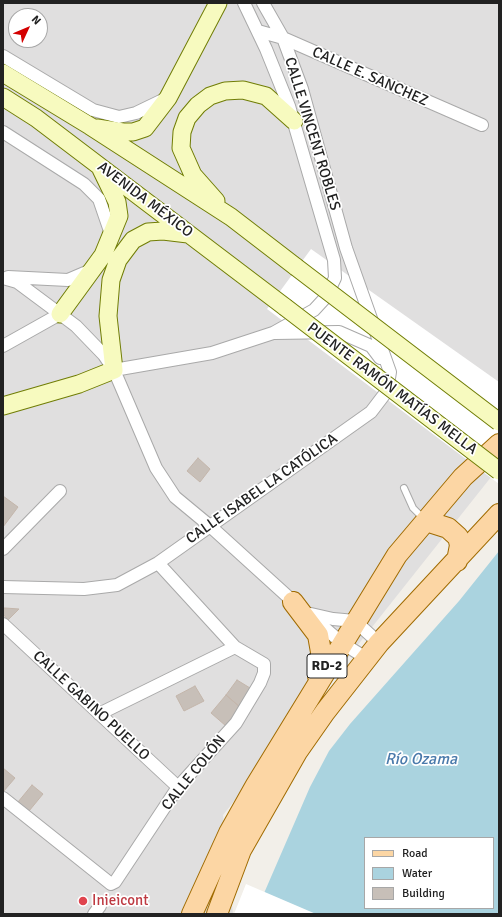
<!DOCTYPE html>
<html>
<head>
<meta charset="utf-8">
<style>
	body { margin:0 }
	#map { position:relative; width:502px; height:917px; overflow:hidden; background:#f2efe9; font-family:Signika,sans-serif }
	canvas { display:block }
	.frame { position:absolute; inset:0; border:4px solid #222; pointer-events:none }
	.legend { position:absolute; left:364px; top:837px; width:130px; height:72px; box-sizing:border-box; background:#fff; border:1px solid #a7a7a7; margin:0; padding:5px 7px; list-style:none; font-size:12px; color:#222 }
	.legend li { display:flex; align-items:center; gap:8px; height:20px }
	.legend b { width:20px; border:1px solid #a7a7a7 }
	.north { position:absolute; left:8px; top:8px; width:40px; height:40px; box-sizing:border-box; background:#fff; border:1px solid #a7a7a7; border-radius:50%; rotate:46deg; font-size:11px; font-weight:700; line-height:16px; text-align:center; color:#222 }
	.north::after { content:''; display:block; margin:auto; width:14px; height:18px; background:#d40000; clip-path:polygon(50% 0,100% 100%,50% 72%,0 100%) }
</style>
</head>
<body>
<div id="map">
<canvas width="502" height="917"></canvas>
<div class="frame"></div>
<ul class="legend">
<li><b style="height:5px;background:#fcd6a4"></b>Road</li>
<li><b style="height:11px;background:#aad3df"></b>Water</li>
<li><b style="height:11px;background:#c7bfb8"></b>Building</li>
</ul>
<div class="north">N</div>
</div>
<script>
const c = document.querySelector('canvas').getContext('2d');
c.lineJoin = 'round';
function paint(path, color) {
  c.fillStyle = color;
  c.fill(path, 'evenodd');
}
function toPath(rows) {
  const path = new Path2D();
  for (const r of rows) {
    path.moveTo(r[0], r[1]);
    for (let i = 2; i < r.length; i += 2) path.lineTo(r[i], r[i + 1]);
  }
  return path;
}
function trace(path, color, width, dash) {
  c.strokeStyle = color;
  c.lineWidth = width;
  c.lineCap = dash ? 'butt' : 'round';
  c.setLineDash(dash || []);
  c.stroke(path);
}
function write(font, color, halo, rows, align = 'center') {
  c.font = font + ' Signika,sans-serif';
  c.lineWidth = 3.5;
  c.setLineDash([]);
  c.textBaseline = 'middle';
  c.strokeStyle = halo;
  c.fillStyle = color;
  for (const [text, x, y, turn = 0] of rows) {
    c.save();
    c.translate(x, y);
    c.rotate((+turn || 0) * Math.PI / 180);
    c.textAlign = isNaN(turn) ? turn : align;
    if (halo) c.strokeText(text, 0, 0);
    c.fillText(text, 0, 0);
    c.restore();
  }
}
const residential = toPath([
	[3,3,499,3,499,467,223,815,233,914,3,914],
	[16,16,40,16,40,40,16,40]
]);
const water = toPath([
	[499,551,499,914,255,914,310,787,329,751,350,724,459,601],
	[365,838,493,838,493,908,365,908]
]);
const pier = toPath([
	[311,249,499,382,499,484,267,309],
	[246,884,316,914,234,914]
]);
const building = toPath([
	[198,458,210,469,200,482,187,471,198,458],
	[3,496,18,507,3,527,3,496],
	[3,608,5,608,19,609,8,620,3,614,3,608],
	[237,680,250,688,241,708,226,695,237,680],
	[195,686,204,701,184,711,176,696,195,686],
	[226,695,241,708,226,726,211,713,226,695],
	[3,768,15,778,3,792,3,768],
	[32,785,43,794,29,811,18,802,32,785]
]);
const lane = toPath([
	[404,488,413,508,424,519]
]);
const street = toPath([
	[258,31,283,38,482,125],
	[3,56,93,110,119,117,136,113,165,99],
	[3,132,84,184,99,199,111,234],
	[8,277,68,280,89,271],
	[3,278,17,282,60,314,76,326,104,355,114,370,156,468,175,497,210,526,297,605],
	[275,333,339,332,371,346,380,358],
	[3,346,60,314],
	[114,370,212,353,273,333,314,310,326,297,335,278,334,260,289,106,266,49,244,3],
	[3,549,60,491],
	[158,563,235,647],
	[3,587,84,589,117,585,158,563,371,412,387,391,390,372,346,248,302,89,283,38,263,3],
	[311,614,333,619,355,621,379,643],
	[313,618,342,643,366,658],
	[3,624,178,787],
	[3,798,111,884,115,882,178,787,236,723,260,683,264,673,264,664,235,647,99,714],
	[94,914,100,906]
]);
const secondary = toPath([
	[3,73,90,126,231,217,296,267],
	[3,97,36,118,285,307],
	[97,128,123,132,133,132,145,128,168,98,218,3],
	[216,201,193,175,181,148,182,132,187,118,198,105,210,96,225,91,243,90,266,96,294,121],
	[60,314,103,255,119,216,117,202,101,169],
	[3,406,79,384,114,370,108,316,111,280,118,260,133,240,148,232,163,231,188,234]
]);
const primary = toPath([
	[426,521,448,528,458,537,460,545,457,561],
	[293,602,318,635,321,652,320,669,318,676],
	[192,914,229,833,256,785,397,555,463,477,499,444],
	[217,914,241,850,297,752,325,712,379,643,499,514]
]);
const secondaryBridge = toPath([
	[296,267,499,422],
	[285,307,499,471]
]);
const markers = [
	[83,901,5,"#e0444e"]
];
const shields = [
	[327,666,40]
];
const shieldNames = [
	["RD-2",327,666]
];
const streetNames = [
	["CALLE E. SANCHEZ",370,77,24],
	["CALLE VINCENT ROBLES",312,134,73],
	["AVENIDA MÉXICO",145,200,37],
	["PUENTE RAMÓN MATÍAS MELLA",392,389,37],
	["CALLE ISABEL LA CATÓLICA",262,489,-35],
	["CALLE GABINO PUELLO",91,706,43],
	["CALLE COLÓN",194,773,-51]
];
const healthNames = [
	["Inieicont",92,901]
];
const waterNames = [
	["Río Ozama",421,760]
];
paint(residential, '#e0dfdf');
paint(water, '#aad3df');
paint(pier, '#fff');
paint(building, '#c7bfb8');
trace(building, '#c4b6ab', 1);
trace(lane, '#a9a9a9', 8);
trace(street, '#a9a9a9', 14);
trace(secondary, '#707d05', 19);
trace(primary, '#a06b00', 22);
trace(lane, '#fff', 6);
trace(street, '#fff', 12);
trace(secondary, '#f7fabf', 17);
trace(primary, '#fcd6a4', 20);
trace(secondaryBridge, '#707d05', 19, []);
trace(secondaryBridge, '#f7fabf', 17);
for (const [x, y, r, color] of markers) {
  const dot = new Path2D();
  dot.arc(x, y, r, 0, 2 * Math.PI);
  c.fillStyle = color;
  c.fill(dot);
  trace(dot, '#fff', 1.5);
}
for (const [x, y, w] of shields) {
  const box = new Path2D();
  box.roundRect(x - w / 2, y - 12, w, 24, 3);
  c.fillStyle = '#fff';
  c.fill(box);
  trace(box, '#222', 1);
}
write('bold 14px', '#222', null, shieldNames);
write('15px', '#222', '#fff', streetNames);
write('15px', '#be3a42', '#fff', healthNames, 'left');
write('italic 16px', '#4a7aab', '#fff', waterNames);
</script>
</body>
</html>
